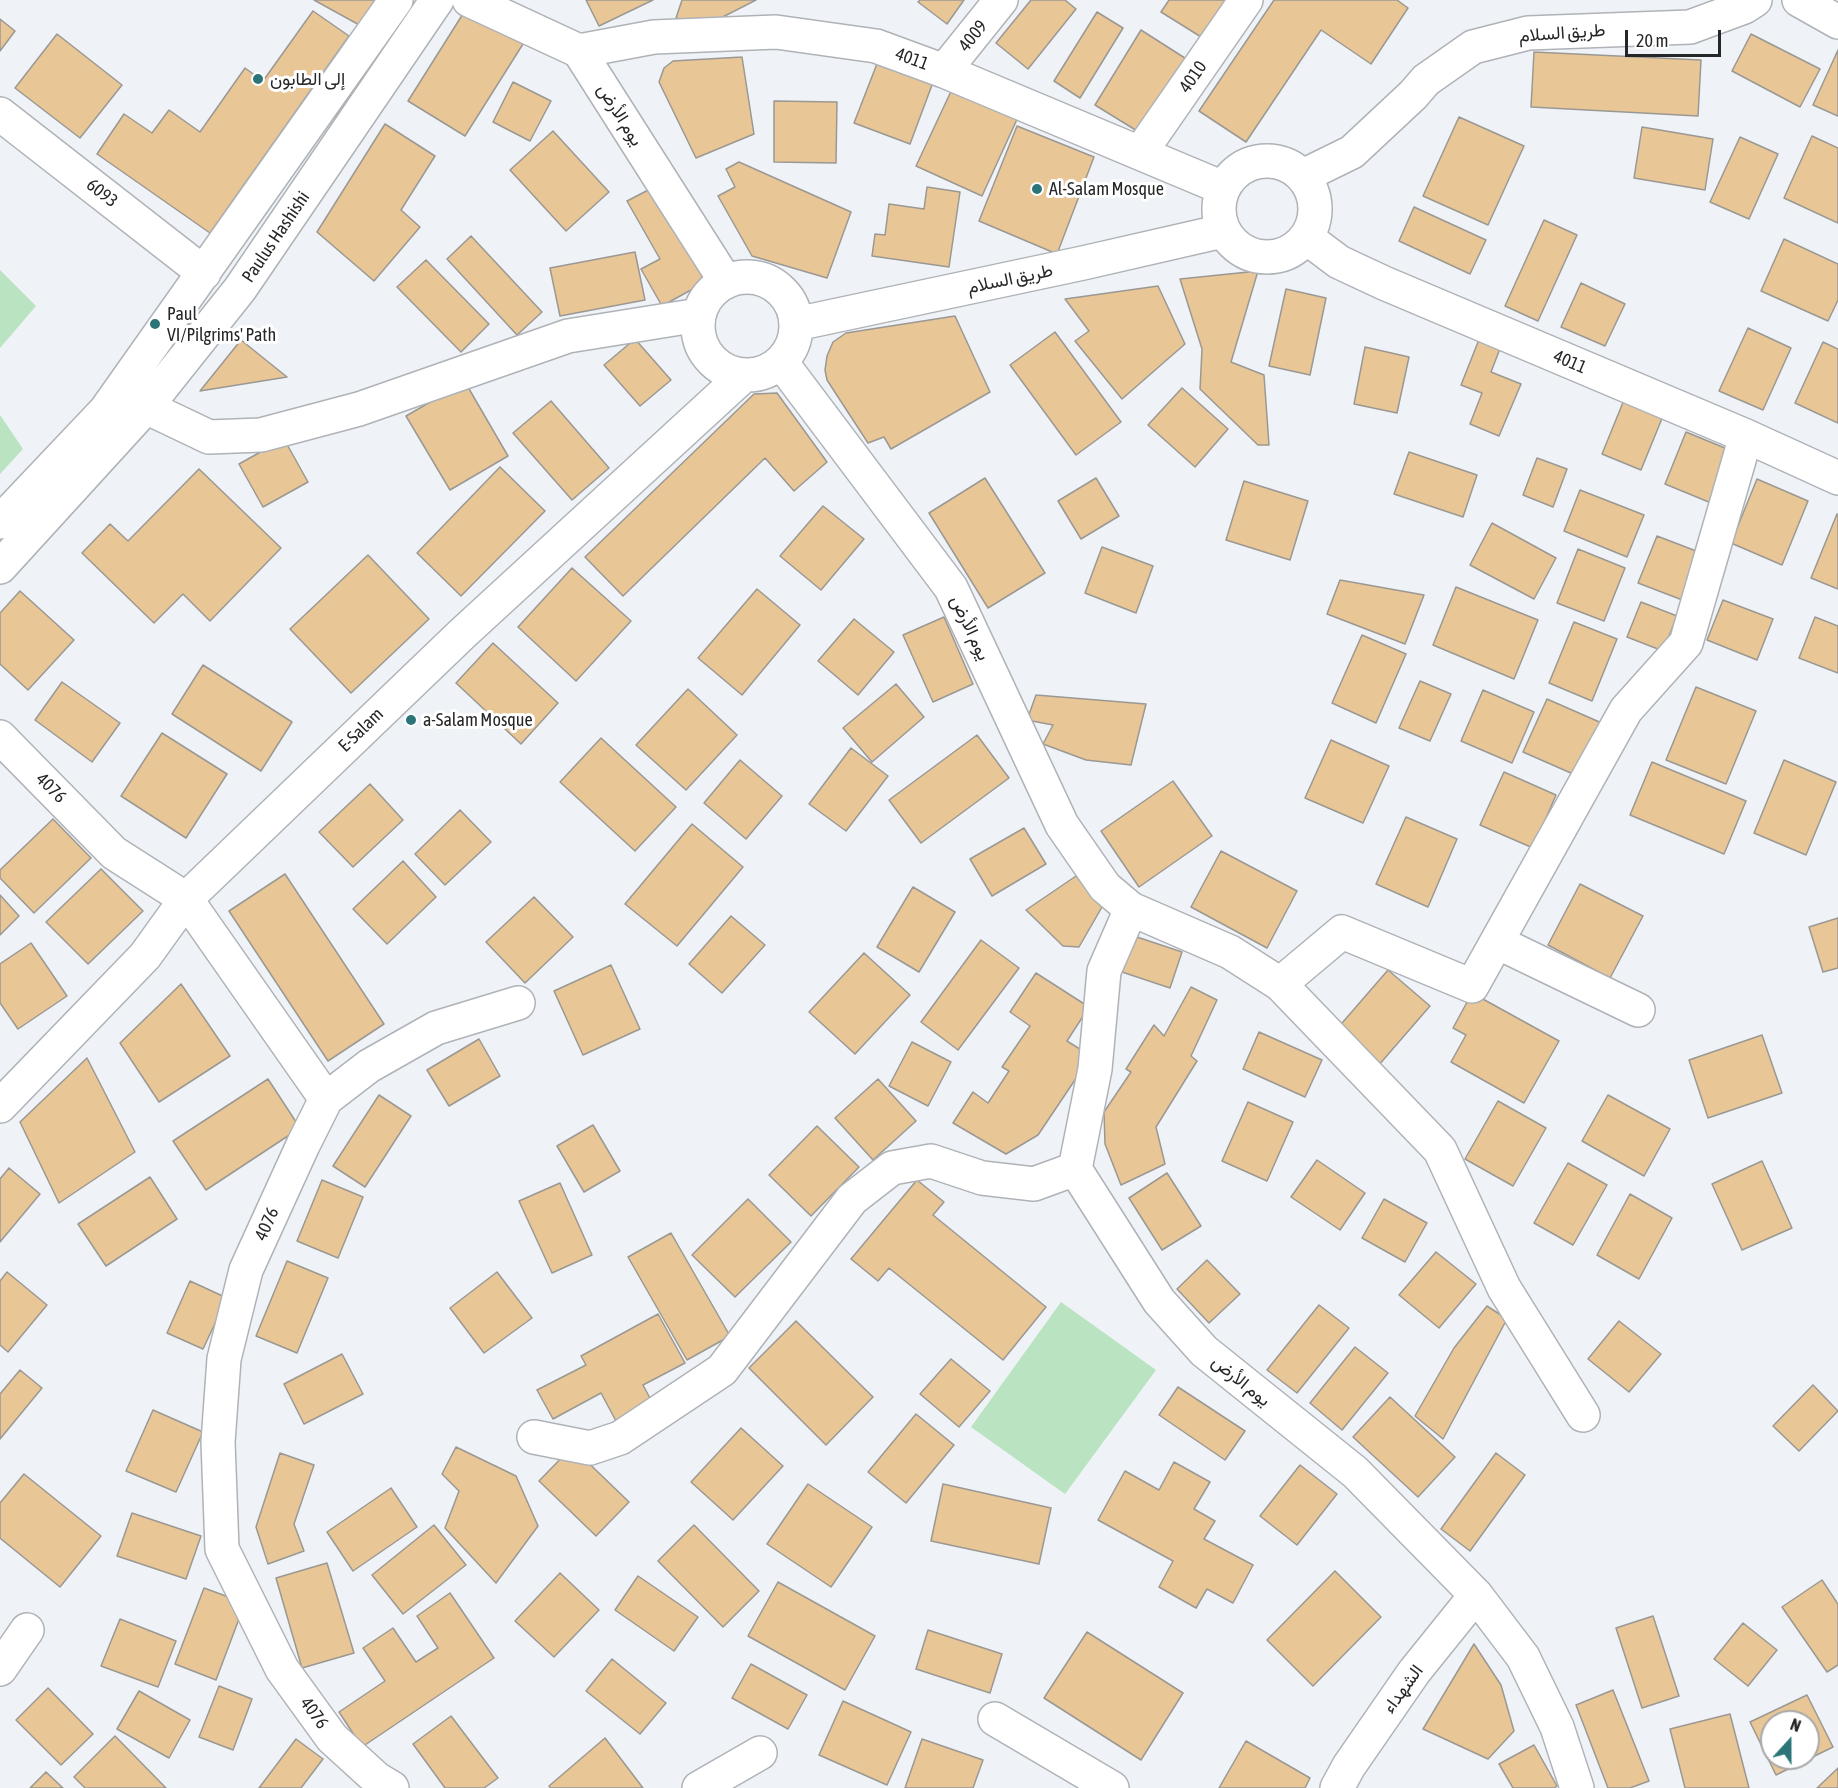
<!DOCTYPE html>
<html>
<head>
<meta charset="utf-8">
<style>
	body { margin:0 }
	#map { position:relative; width:1838px; height:1788px; overflow:hidden; background:#eff3f7; font-family:"Asap Condensed",sans-serif }
	canvas { display:block }
	.north { position:absolute; left:1760px; top:1710px; width:60px; height:60px; box-sizing:border-box; background:#fff; border:2px solid #a8a8a9; border-radius:50%; rotate:21deg; font-size:16px; font-weight:700; line-height:24px; text-align:center; color:#252628 }
	.north::after { content:''; display:block; margin:auto; width:21px; height:27px; background:#2b7579; clip-path:polygon(50% 0,100% 100%,50% 72%,0 100%) }
	.scale { position:absolute; left:1625px; top:30px; width:96px; height:27px; box-sizing:border-box; border:3px solid #252628; border-top:0; padding-left:8px; font-size:18px; line-height:21px; white-space:nowrap; color:#252628; -webkit-text-stroke:4px #fff; paint-order:stroke }
</style>
</head>
<body>
<div id="map">
<canvas width="1838" height="1788"></canvas>
<div class="north">N</div>
<div class="scale">20 m</div>
</div>
<script>
const c = document.querySelector('canvas').getContext('2d');
c.lineJoin = 'round';
function paint(path, color) {
  c.fillStyle = color;
  c.fill(path, 'evenodd');
}
function toPath(rows) {
  const path = new Path2D();
  for (const r of rows) {
    if (r.length === 3) {
      path.moveTo(r[0] + r[2], r[1]);
      path.arc(r[0], r[1], r[2], 0, 2 * Math.PI);
      continue;
    }
    path.moveTo(r[0], r[1]);
    for (let i = 2; i < r.length; i += 2) path.lineTo(r[i], r[i + 1]);
  }
  return path;
}
function trace(path, color, width, dash) {
  c.strokeStyle = color;
  c.lineWidth = width;
  c.lineCap = dash ? 'butt' : 'round';
  c.setLineDash(dash || []);
  c.stroke(path);
}
function write(font, color, halo, rows, align = 'center') {
  c.font = font + ' "Asap Condensed",Vazirmatn,sans-serif';
  c.lineWidth = 6;
  c.setLineDash([]);
  c.textBaseline = 'middle';
  c.strokeStyle = halo;
  c.fillStyle = color;
  for (const [text, x, y, turn = 0] of rows) {
    c.save();
    c.translate(x, y);
    c.rotate((+turn || 0) * Math.PI / 180);
    c.textAlign = isNaN(turn) ? turn : align;
    if (halo) c.strokeText(text, 0, 0);
    c.fillText(text, 0, 0);
    c.restore();
  }
}
const green = toPath([
	[0,270,36,306,0,348],
	[0,415,23,449,0,474],
	[1061,1302,1156,1370,1065,1494,971,1427]
]);
const building = toPath([
	[314,0,378,0,363,27,314,0],
	[586,0,653,0,599,26,586,0],
	[682,0,756,0,707,25,676,18,682,0],
	[920,0,964,0,947,24,918,2,920,0],
	[1031,0,1065,0,1076,9,1028,69,996,43,1031,0],
	[1169,0,1231,0,1206,40,1161,12,1169,0],
	[1274,0,1397,0,1408,8,1371,64,1321,30,1246,142,1199,111,1274,0],
	[466,9,523,44,465,136,408,101,466,9],
	[313,11,349,36,210,233,97,154,124,114,152,133,169,110,200,132,245,68,263,81,313,11],
	[1097,12,1123,28,1080,98,1054,81,1097,12],
	[0,19,15,31,0,51,0,19],
	[1141,30,1188,60,1142,134,1095,105,1141,30],
	[57,34,122,85,80,138,15,88,57,34],
	[1751,34,1820,69,1800,107,1732,71,1751,34],
	[1838,50,1838,116,1813,105,1838,50],
	[1534,52,1701,60,1698,116,1531,107,1534,52],
	[880,56,935,77,910,144,854,123,880,56],
	[742,57,754,134,696,158,659,82,664,68,673,61,742,57],
	[513,82,551,101,530,141,493,122,513,82],
	[954,85,1019,115,982,196,916,166,954,85],
	[774,101,837,102,836,163,774,162,774,101],
	[1459,117,1524,146,1488,225,1423,196,1459,117],
	[385,124,435,156,401,210,420,227,374,281,317,232,385,124],
	[1017,126,1094,157,1057,254,979,221,1017,126],
	[1642,127,1713,139,1705,190,1634,178,1642,127],
	[553,131,609,192,566,231,510,170,553,131],
	[1812,136,1838,148,1838,223,1784,198,1812,136],
	[1740,137,1778,154,1749,219,1710,202,1740,137],
	[739,162,851,212,827,278,752,256,718,196,735,187,726,169,739,162],
	[656,186,709,280,662,306,641,269,660,259,627,201,656,186],
	[927,187,960,192,949,267,872,256,875,234,885,235,889,204,924,209,927,187],
	[1414,207,1486,240,1470,274,1399,241,1414,207],
	[1544,220,1577,235,1538,321,1505,306,1544,220],
	[471,236,542,312,517,335,447,259,471,236],
	[1784,239,1838,264,1838,300,1828,321,1761,291,1784,239],
	[635,252,645,300,560,316,550,268,635,252],
	[426,260,489,324,461,352,397,287,426,260],
	[1258,271,1231,362,1264,375,1269,445,1258,445,1200,389,1202,349,1180,279,1258,271],
	[1581,283,1625,304,1605,346,1561,327,1581,283],
	[1158,286,1185,344,1122,399,1075,341,1089,331,1065,299,1158,286],
	[1286,289,1326,298,1310,375,1269,366,1286,289],
	[955,316,990,392,891,449,884,437,868,443,827,380,825,370,827,356,833,342,846,333,955,316],
	[1748,328,1791,348,1763,410,1719,391,1748,328],
	[1055,332,1121,422,1076,455,1010,365,1055,332],
	[1480,337,1501,346,1491,372,1521,384,1499,436,1470,424,1482,393,1461,385,1480,337],
	[635,339,671,380,640,406,604,365,635,339],
	[241,340,287,377,200,391,241,340],
	[1823,342,1838,349,1838,423,1795,403,1823,342],
	[1365,347,1409,357,1397,413,1354,404,1365,347],
	[465,382,508,456,450,490,406,416,465,382],
	[1182,388,1228,429,1195,467,1148,425,1182,388],
	[777,393,827,462,794,491,765,458,623,596,585,557,754,394,777,393],
	[1624,400,1663,416,1641,470,1602,454,1624,400],
	[551,401,609,468,572,500,513,433,551,401],
	[1686,432,1737,453,1716,505,1665,484,1686,432],
	[284,439,308,482,263,507,239,464,284,439],
	[1409,452,1477,475,1463,517,1394,494,1409,452],
	[1537,458,1567,469,1553,507,1523,495,1537,458],
	[500,467,545,511,461,596,417,553,500,467],
	[199,469,281,548,210,621,183,594,154,623,82,553,110,524,128,541,199,469],
	[985,478,1045,573,988,608,929,513,985,478],
	[1096,478,1119,516,1081,539,1058,501,1096,478],
	[1757,479,1808,501,1782,565,1731,543,1757,479],
	[1244,481,1308,501,1290,560,1226,540,1244,481],
	[1580,490,1644,515,1627,557,1564,531,1580,490],
	[823,506,864,539,821,590,780,556,823,506],
	[1837,514,1838,514,1838,589,1811,578,1837,514],
	[1492,523,1556,558,1534,599,1470,565,1492,523],
	[1657,536,1704,554,1685,601,1638,583,1657,536],
	[1102,547,1153,566,1136,613,1085,593,1102,547],
	[1578,549,1625,568,1604,621,1557,603,1578,549],
	[368,555,429,619,351,693,290,629,368,555],
	[572,568,631,621,576,681,518,627,572,568],
	[1340,580,1424,595,1405,644,1327,614,1340,580],
	[1456,587,1538,620,1514,679,1433,645,1456,587],
	[757,589,800,625,742,695,698,658,757,589],
	[20,591,74,640,28,690,0,664,0,613,20,591],
	[1723,600,1773,619,1757,660,1707,640,1723,600],
	[1641,602,1677,616,1663,651,1627,637,1641,602],
	[944,617,973,684,933,702,903,635,944,617],
	[1815,617,1838,626,1838,673,1799,658,1815,617],
	[854,619,894,652,858,695,818,661,854,619],
	[1574,622,1617,639,1592,701,1549,683,1574,622],
	[1362,635,1406,654,1376,723,1332,703,1362,635],
	[493,643,558,703,521,744,456,683,493,643],
	[203,665,292,722,261,771,172,714,203,665],
	[1420,681,1451,694,1430,741,1399,728,1420,681],
	[62,682,120,723,92,762,35,720,62,682],
	[896,684,924,717,872,762,843,728,896,684],
	[1696,687,1756,711,1726,784,1666,760,1696,687],
	[688,689,737,735,686,790,636,745,688,689],
	[1483,690,1534,712,1512,763,1461,741,1483,690],
	[1036,695,1146,704,1131,765,1086,760,1043,744,1053,725,1027,720,1036,695],
	[1547,699,1604,724,1580,777,1523,752,1547,699],
	[162,733,227,774,186,838,121,796,162,733],
	[977,735,1009,778,921,843,889,800,977,735],
	[601,738,676,807,635,851,560,782,601,738],
	[1331,740,1389,766,1363,823,1305,798,1331,740],
	[851,748,888,776,846,831,809,804,851,748],
	[740,760,782,796,746,839,704,803,740,760],
	[1784,760,1836,782,1806,855,1754,833,1784,760],
	[1652,762,1746,801,1724,854,1630,815,1652,762],
	[1504,772,1556,795,1533,848,1480,825,1504,772],
	[1173,781,1212,836,1139,887,1101,831,1173,781],
	[370,784,403,820,353,867,319,832,370,784],
	[460,810,491,842,445,885,415,854,460,810],
	[1406,817,1457,839,1428,907,1376,884,1406,817],
	[53,819,91,858,34,913,0,878,0,870,53,819],
	[692,824,743,867,677,946,625,904,692,824],
	[1024,828,1046,864,992,896,970,859,1024,828],
	[1221,851,1297,891,1267,948,1191,907,1221,851],
	[403,861,436,897,387,944,353,909,403,861],
	[101,869,143,911,88,964,46,922,101,869],
	[285,874,384,1024,328,1061,229,911,285,874],
	[1076,876,1102,907,1079,947,1063,946,1026,910,1076,876],
	[1580,884,1643,916,1610,978,1548,945,1580,884],
	[913,887,955,912,919,972,877,947,913,887],
	[0,895,19,916,0,935,0,895],
	[534,897,573,937,525,983,486,942,534,897],
	[731,916,765,945,722,993,689,964,731,916],
	[1838,918,1838,968,1823,972,1809,927,1838,918],
	[1131,935,1182,952,1170,988,1119,971,1131,935],
	[981,940,1019,968,958,1050,921,1022,981,940],
	[31,943,67,996,18,1029,0,1003,0,964,31,943],
	[864,953,910,995,855,1054,809,1012,864,953],
	[611,965,640,1029,583,1055,554,991,611,965],
	[1388,970,1430,1006,1378,1066,1336,1030,1388,970],
	[1036,973,1089,1007,1067,1041,1091,1056,1038,1135,1006,1154,953,1123,973,1092,988,1103,1009,1071,1002,1067,1030,1026,1010,1012,1036,973],
	[181,984,230,1056,159,1102,120,1043,181,984],
	[1191,987,1217,1000,1191,1056,1197,1061,1156,1127,1165,1164,1121,1185,1105,1144,1104,1112,1131,1072,1126,1069,1154,1025,1164,1036,1191,987],
	[1472,993,1559,1041,1524,1103,1451,1062,1466,1035,1453,1028,1472,993],
	[1259,1032,1322,1060,1305,1097,1243,1069,1259,1032],
	[1762,1035,1782,1093,1708,1118,1689,1060,1762,1035],
	[479,1039,500,1076,449,1106,427,1070,479,1039],
	[912,1042,951,1062,928,1106,889,1086,912,1042],
	[87,1058,135,1152,59,1203,20,1122,87,1058],
	[268,1079,300,1128,206,1190,173,1141,268,1079],
	[878,1079,916,1121,873,1160,835,1118,878,1079],
	[379,1095,411,1116,365,1187,333,1166,379,1095],
	[1608,1095,1670,1129,1644,1176,1582,1141,1608,1095],
	[1498,1101,1546,1128,1513,1186,1465,1159,1498,1101],
	[1248,1102,1293,1122,1267,1181,1222,1161,1248,1102],
	[593,1125,620,1171,584,1192,557,1146,593,1125],
	[817,1126,859,1167,811,1216,769,1175,817,1126],
	[1317,1160,1365,1193,1340,1230,1291,1197,1317,1160],
	[1762,1161,1792,1228,1742,1250,1712,1184,1762,1161],
	[1568,1163,1607,1185,1573,1245,1534,1223,1568,1163],
	[9,1168,40,1194,0,1242,0,1179,9,1168],
	[1167,1173,1201,1226,1162,1250,1129,1198,1167,1173],
	[150,1177,177,1219,106,1266,78,1224,150,1177],
	[322,1180,363,1197,338,1258,297,1241,322,1180],
	[917,1180,944,1202,933,1215,1046,1307,1003,1360,889,1268,878,1281,851,1259,917,1180],
	[560,1183,592,1255,552,1273,519,1201,560,1183],
	[1630,1194,1672,1218,1639,1279,1597,1255,1630,1194],
	[748,1199,791,1242,735,1297,692,1255,748,1199],
	[1384,1199,1427,1223,1405,1262,1362,1238,1384,1199],
	[671,1233,730,1336,687,1360,628,1257,671,1233],
	[1436,1252,1476,1284,1439,1328,1399,1295,1436,1252],
	[1207,1260,1240,1294,1209,1323,1177,1289,1207,1260],
	[287,1261,328,1278,297,1353,256,1336,287,1261],
	[7,1272,47,1305,8,1352,0,1345,0,1281,7,1272],
	[497,1272,532,1318,484,1353,450,1308,497,1272],
	[190,1281,227,1298,203,1349,167,1333,190,1281],
	[1319,1305,1349,1328,1297,1393,1267,1370,1319,1305],
	[1487,1306,1507,1319,1443,1439,1415,1416,1454,1348,1487,1306],
	[658,1314,685,1363,643,1385,652,1402,616,1421,601,1393,553,1419,537,1390,586,1365,581,1356,658,1314],
	[796,1321,873,1397,826,1445,749,1368,796,1321],
	[1619,1321,1661,1354,1629,1392,1588,1359,1619,1321],
	[1355,1347,1388,1373,1342,1430,1310,1403,1355,1347],
	[342,1354,363,1394,304,1424,284,1384,342,1354],
	[951,1359,990,1391,959,1427,920,1394,951,1359],
	[20,1370,42,1388,0,1439,0,1394,20,1370],
	[1813,1385,1838,1411,1799,1451,1773,1426,1813,1385],
	[1178,1387,1245,1431,1225,1460,1159,1415,1178,1387],
	[1390,1397,1455,1457,1418,1497,1353,1437,1390,1397],
	[153,1410,203,1432,176,1492,126,1471,153,1410],
	[916,1414,954,1445,906,1503,868,1472,916,1414],
	[741,1428,783,1466,733,1520,691,1482,741,1428],
	[456,1447,516,1476,538,1526,496,1583,445,1528,459,1491,442,1474,456,1447],
	[572,1447,629,1502,596,1536,539,1481,572,1447],
	[280,1453,314,1465,294,1524,304,1551,268,1564,256,1527,280,1453],
	[1496,1453,1525,1475,1470,1551,1441,1529,1496,1453],
	[1174,1462,1210,1482,1194,1509,1215,1521,1204,1539,1253,1565,1233,1603,1207,1589,1196,1608,1159,1587,1173,1561,1098,1520,1125,1471,1159,1490,1174,1462],
	[1300,1465,1337,1494,1297,1545,1260,1516,1300,1465],
	[24,1474,101,1536,60,1587,0,1538,0,1503,24,1474],
	[808,1484,872,1527,831,1587,767,1544,808,1484],
	[943,1484,1051,1508,1039,1564,931,1541,943,1484],
	[391,1488,417,1527,353,1571,327,1532,391,1488],
	[132,1513,201,1536,186,1579,117,1556,132,1513],
	[434,1525,466,1565,403,1614,372,1575,434,1525],
	[694,1525,759,1591,723,1627,658,1561,694,1525],
	[327,1563,354,1653,302,1668,276,1578,327,1563],
	[1335,1571,1381,1617,1313,1686,1267,1640,1335,1571],
	[560,1573,599,1610,554,1657,515,1621,560,1573],
	[638,1576,698,1617,674,1651,615,1610,638,1576],
	[1822,1580,1838,1604,1838,1665,1827,1672,1782,1607,1822,1580],
	[778,1582,875,1636,845,1690,748,1636,778,1582],
	[204,1588,245,1603,216,1680,175,1664,204,1588],
	[450,1593,494,1658,362,1747,339,1712,385,1681,363,1648,393,1628,416,1662,438,1648,417,1616,450,1593],
	[1653,1616,1679,1696,1642,1708,1616,1628,1653,1616],
	[120,1619,176,1641,158,1687,101,1666,120,1619],
	[1743,1623,1777,1650,1748,1686,1714,1659,1743,1623],
	[928,1630,1002,1654,990,1693,916,1669,928,1630],
	[1087,1632,1183,1693,1141,1760,1044,1698,1087,1632],
	[1474,1644,1501,1685,1514,1731,1488,1759,1423,1729,1474,1644],
	[612,1659,666,1703,640,1734,586,1691,612,1659],
	[751,1664,807,1695,788,1729,732,1698,751,1664],
	[219,1686,252,1699,233,1750,199,1737,219,1686],
	[48,1688,93,1734,61,1765,16,1720,48,1688],
	[1613,1690,1649,1781,1630,1788,1608,1788,1576,1705,1613,1690],
	[139,1691,190,1720,169,1758,117,1729,139,1691],
	[1807,1695,1833,1747,1776,1775,1750,1722,1807,1695],
	[1772,1722,1808,1722,1808,1758,1772,1758,1772,1722],
	[843,1701,911,1732,887,1785,819,1755,843,1701],
	[1730,1714,1749,1788,1685,1788,1670,1729,1730,1714],
	[451,1716,498,1778,484,1788,445,1788,413,1744,451,1716],
	[115,1736,166,1788,85,1788,74,1777,115,1736],
	[605,1738,643,1788,550,1788,549,1786,605,1738],
	[296,1739,323,1759,301,1788,259,1788,296,1739],
	[922,1739,983,1760,973,1788,905,1788,922,1739],
	[1246,1741,1310,1778,1305,1788,1219,1788,1246,1741],
	[1534,1745,1557,1786,1554,1788,1513,1788,1499,1764,1534,1745],
	[1838,1768,1838,1788,1817,1788,1838,1768],
	[46,1772,63,1788,30,1788,46,1772]
]);
const minor = toPath([
	[469,0,579,51,726,282],
	[1799,0,1838,22],
	[579,51,654,37,776,32,876,46,944,71,1223,188],
	[944,71,1001,0],
	[0,114,204,273],
	[1140,153,1246,0],
	[1267,209,48],
	[1303,176,1352,152,1413,95,1426,80,1473,47,1528,33,1690,27,1744,7,1755,0],
	[1307,238,1339,262,1384,283,1746,436,1838,478],
	[747,326,49],
	[796,324,1083,263,1223,231],
	[781,362,951,588,1062,825,1105,887,1131,909,1230,952,1280,984,1440,1150,1504,1288,1583,1415],
	[125,408,146,407,209,437,261,435,359,409,568,336,699,315],
	[0,522,106,410,396,0],
	[0,567,146,407,240,289,437,0],
	[0,737,114,853,186,899,326,1099],
	[1131,909,1104,971,1095,1069,1075,1169,1159,1301,1204,1351,1355,1472,1476,1595,1523,1657,1557,1727,1577,1788],
	[1497,942,1638,1010],
	[1280,984,1342,932,1472,986,1626,710,1686,643,1746,436],
	[0,1106,145,956,186,899,462,634,744,375],
	[534,1437,590,1448,620,1438,722,1370,852,1199,892,1168,931,1161,982,1178,1034,1184,1075,1169],
	[0,1669,27,1630],
	[995,1719,1112,1788],
	[392,1788,377,1779,332,1738,282,1669,222,1549,218,1442,224,1359,246,1270,303,1145,326,1099,369,1066,436,1028,518,1003],
	[699,1788,760,1753],
	[1337,1788,1349,1766,1414,1672,1476,1595]
]);
const markers = [
	[258,79,6,"#2b7579"],
	[1037,189,6,"#2b7579"],
	[155,324,6,"#2b7579"],
	[411,720,6,"#2b7579"]
];
const streetNames = [
	["طريق السلام",1562,33,-4],
	["4009",973,36,-51],
	["4011",912,59,20],
	["4010",1193,77,-55],
	["يوم الأرض",620,115,58],
	["6093",102,193,38],
	["Paulus Hashishi",276,237,-56],
	["طريق السلام",1010,279,-12],
	["4011",1570,362,23],
	["يوم الأرض",970,628,65],
	["E-Salam",361,730,-44],
	["4076",51,788,45],
	["4076",267,1224,-66],
	["يوم الأرض",1241,1381,39],
	["الشهداء",1403,1689,-54],
	["4076",314,1713,54]
];
const poiNames = [
	["إلى الطابون",270,79],
	["Al-Salam Mosque",1049,189],
	["Paul",167,314],
	["VI/Pilgrims' Path",167,335],
	["a-Salam Mosque",423,720]
];
paint(green, '#b9e3c1');
paint(building, '#e8c696');
trace(building, '#9b9894', 1.5);
trace(minor, '#afb3b7', 36);
trace(minor, '#fff', 33);
for (const [x, y, r, color] of markers) {
  const dot = new Path2D();
  dot.arc(x, y, r, 0, 2 * Math.PI);
  c.fillStyle = color;
  c.fill(dot);
  trace(dot, '#fff', 2);
}
write('18px', '#252628', '#fff', streetNames);
write('18px', '#252628', '#fff', poiNames, 'left');
</script>
</body>
</html>
